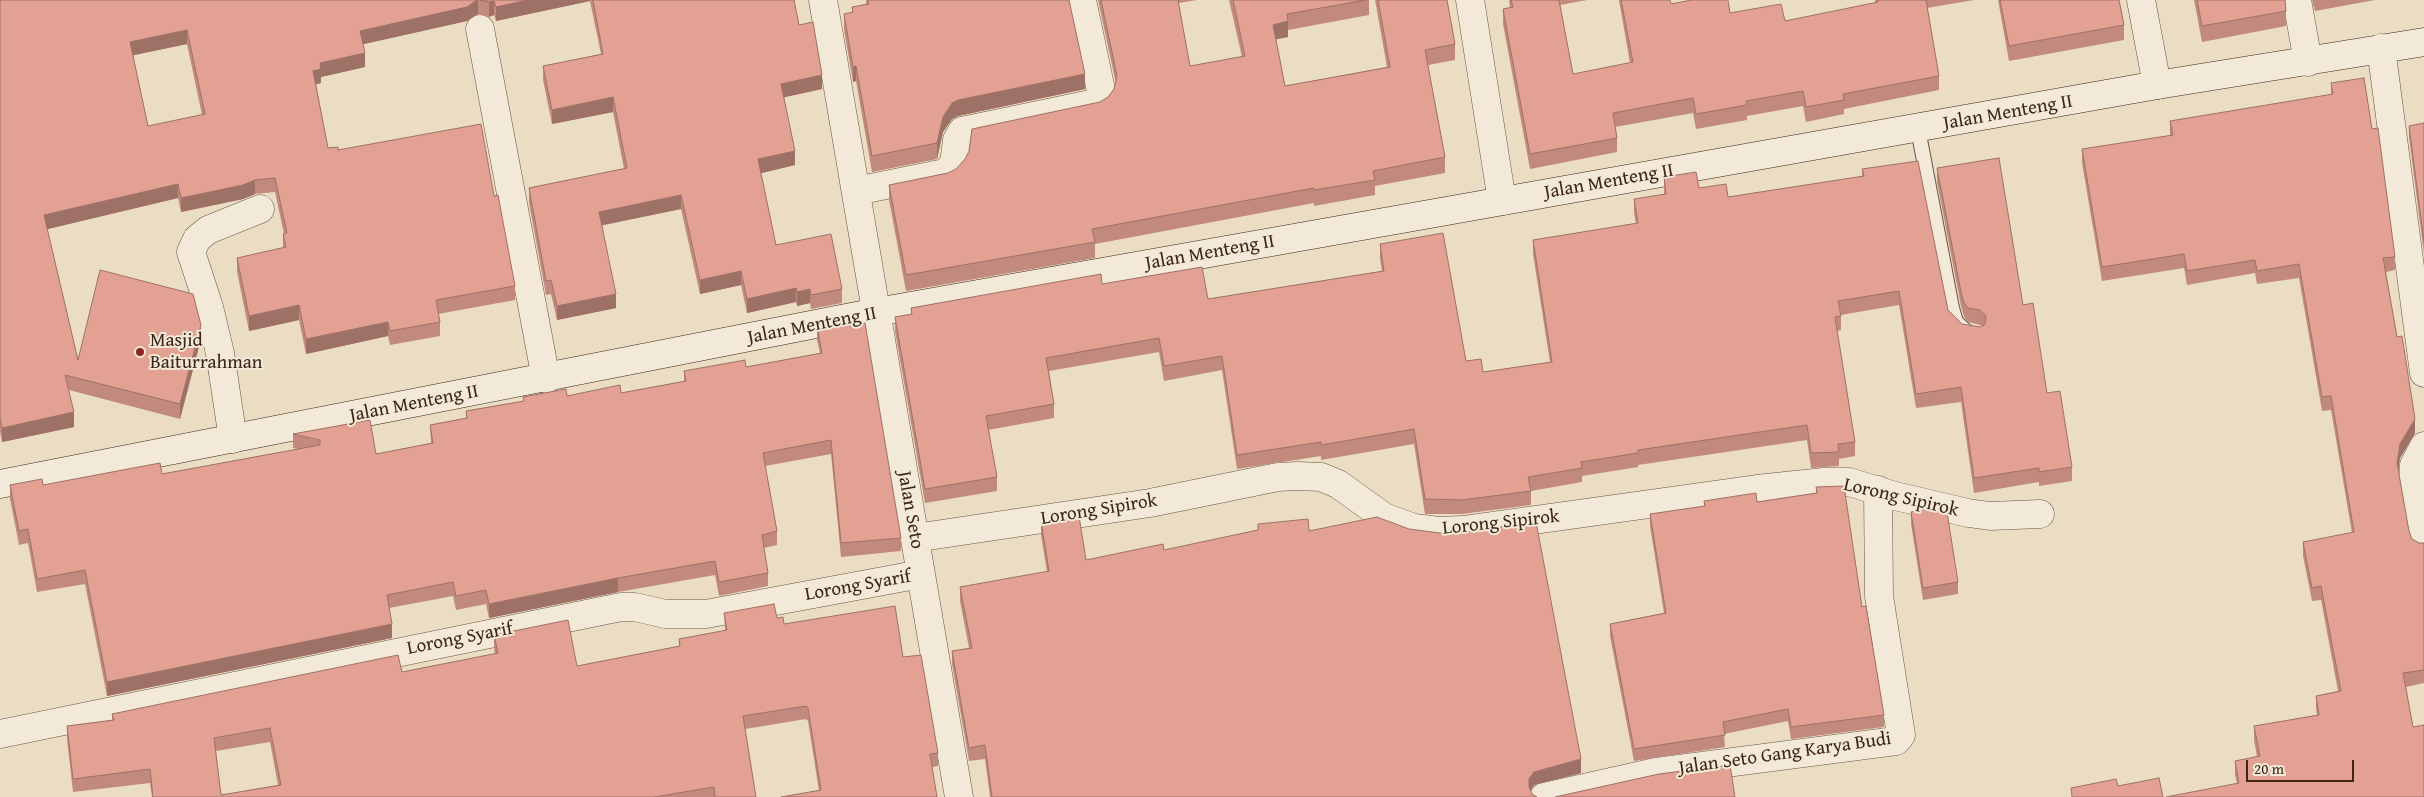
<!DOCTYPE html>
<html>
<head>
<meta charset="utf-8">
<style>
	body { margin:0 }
	#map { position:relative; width:2424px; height:797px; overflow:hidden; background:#ebddc3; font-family:"Gentium Book Plus",serif }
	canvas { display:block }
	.scale { position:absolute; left:2246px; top:760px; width:108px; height:22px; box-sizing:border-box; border:2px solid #3d2618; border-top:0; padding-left:6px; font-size:15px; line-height:18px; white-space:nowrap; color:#3d2618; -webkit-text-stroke:4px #f2e9d8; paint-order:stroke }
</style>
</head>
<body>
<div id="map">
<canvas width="2424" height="797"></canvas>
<div class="scale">20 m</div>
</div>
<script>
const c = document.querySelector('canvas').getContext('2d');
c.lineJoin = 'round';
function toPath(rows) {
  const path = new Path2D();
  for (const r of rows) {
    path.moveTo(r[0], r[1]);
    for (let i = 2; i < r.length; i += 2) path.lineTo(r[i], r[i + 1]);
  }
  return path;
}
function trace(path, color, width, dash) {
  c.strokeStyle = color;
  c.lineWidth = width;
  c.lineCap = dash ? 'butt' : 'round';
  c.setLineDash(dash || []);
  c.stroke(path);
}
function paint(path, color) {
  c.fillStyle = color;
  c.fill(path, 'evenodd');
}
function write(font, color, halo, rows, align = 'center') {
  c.font = font + ' "Gentium Book Plus",serif';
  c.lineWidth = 4;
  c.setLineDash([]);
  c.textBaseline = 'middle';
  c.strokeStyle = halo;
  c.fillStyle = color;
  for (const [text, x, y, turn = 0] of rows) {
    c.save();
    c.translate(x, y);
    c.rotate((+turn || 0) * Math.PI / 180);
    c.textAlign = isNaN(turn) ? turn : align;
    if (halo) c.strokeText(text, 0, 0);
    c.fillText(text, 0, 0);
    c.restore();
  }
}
const lane = toPath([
	[1918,129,1952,308,1956,322,1965,330]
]);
const street = toPath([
	[823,0,959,797],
	[1470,0,1502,201],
	[2141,0,2157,85],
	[2297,0,2308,62],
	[480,29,546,379],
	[2381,48,2424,373],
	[856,191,945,173,954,164,957,140,962,131,1096,103,1102,95,1082,0],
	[233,439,220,353,209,307,191,252,197,239,208,230,260,209],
	[2424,446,2414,465,2413,478,2424,542],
	[915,538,1150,503,1278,477,1297,476,1321,477,1338,484,1384,517,1414,528,1439,531,1463,530,1757,489,1824,482,1849,482,1895,496,1968,513,1990,516,2040,514],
	[0,734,621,607,635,607,665,614,706,614,921,574],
	[1544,797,1656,772,1896,741,1898,739,1901,735,1879,596,1878,490]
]);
const secondary = toPath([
	[0,484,877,312,2157,85,2424,42]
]);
const wall = toPath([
	[0,0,794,0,799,25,822,89,784,97,795,165,761,173,776,245,842,289,842,303,811,309,810,303,797,306,796,302,747,313,741,285,700,294,681,209,602,225,616,308,557,320,551,294,546,295,529,203,529,188,624,169,613,112,552,124,543,80,543,66,601,54,590,1,496,21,494,15,489,17,478,14,467,21,363,44,365,67,321,77,321,83,316,84,328,148,338,150,494,196,515,286,515,300,438,314,440,322,440,336,390,345,388,336,306,354,299,320,249,331,237,272,237,258,283,248,283,234,284,234,275,192,255,194,243,199,181,212,178,198,47,229,78,360,201,339,180,419,69,390,74,427,2,442,0,432],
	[187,44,202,115,148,126,133,55],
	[866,0,1069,0,1085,89,958,116,952,119,943,132,937,159,872,172,856,81,853,82,844,30,844,14,852,13,852,7,866,4],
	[1098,0,1197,0,1178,3,1190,66,1242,57,1229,0,1369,0,1369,15,1288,30,1288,37,1276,39,1285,86,1387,67,1375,0,1447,0,1455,44,1455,60,1428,65,1445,157,1445,173,1375,186,1375,195,1314,206,1314,203,1095,244,1095,258,906,291,889,200,889,185,948,173,1100,102,1108,97,1114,89,1116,84],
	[1509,0,1587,0,1560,5,1573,74,1630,63,1619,0,1670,0,1671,4,1785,21,1875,3,1875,0,1974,0,1927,8,1939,76,1939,90,1844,109,1844,114,1806,122,1803,106,1747,116,1747,120,1696,129,1693,113,1615,127,1617,138,1617,152,1530,169,1503,24,1503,9,1510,8],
	[1998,0,2119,0,2124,25,2124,40,2009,61],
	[2194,0,2285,0,2286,11,2286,26,2202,42],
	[2312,0,2375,0,2315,11],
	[2331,83,2372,129,2395,257,2395,270,2386,272,2397,337,2415,433,2400,458,2398,470,2409,531,2412,539,2419,543,2424,543,2424,683,2406,687,2413,727,2237,783,2235,775,2235,761,2257,757,2254,740,2254,726,2317,715,2316,709,2316,696,2338,691,2321,600,2312,601,2303,556,2303,542,2352,533,2331,410,2322,411,2299,278,2257,284,2255,273,2187,285,2184,268,2102,281,2082,163,2082,149,2170,136,2170,121,2331,95],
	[2424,123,2424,254,2409,137,2409,126],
	[1937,168,2023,305,2047,393,2072,467,2072,481,2039,486,2039,482,1974,493,1961,402,1916,408,1899,305,1841,315,1841,330,1837,331,1855,442,1855,456,1839,459,1839,466,1811,468,1807,440,1638,465,1638,467,1582,476,1582,482,1531,491,1531,505,1462,514,1425,514,1414,444,1321,460,1321,456,1237,469,1222,370,1164,381,1159,352,1049,371,1054,404,1054,418,988,430,997,477,997,491,925,503,895,331,895,317,911,314,911,308,1102,284,1208,299,1382,271,1380,259,1380,244,1466,361,1483,372,1550,362,1533,254,1533,240,1636,224,1634,213,1634,199,1664,194,1664,177,1728,197,1862,177,1862,169,1948,310,1962,324,1980,327,1982,326,1980,325,1968,322,1964,317,1961,306,1937,182],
	[817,326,901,538,901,551,841,557,831,454,765,466,777,531,777,545,764,548,768,573,768,586,719,596,715,575,618,592,489,618,486,604,456,610,453,596,389,608,392,638,107,696,85,584,37,592,28,543,19,545,10,499,10,485,43,485,162,474,298,449,293,448,293,434,376,454,431,443,430,425,466,418,466,411,523,401,523,397,621,393,684,381,684,371,746,367,820,353,817,340],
	[1816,487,1862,607,1884,715,1884,727,1791,739,1788,721,1724,734,1725,747,1634,761,1610,636,1610,624,1664,613,1650,526,1650,514,1704,506,1704,501,1757,502,1816,493],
	[1911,512,1958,582,1958,594,1923,600,1911,524],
	[1041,522,1086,560,1164,550,1258,530,1258,524,1309,531,1581,773,1534,785,1530,790,1532,794,1537,797,990,797,985,759,969,761,952,664,952,651,969,648,960,601,960,587,1047,572,1041,535],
	[724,613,777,618,784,624,903,657,938,753,938,766,819,791,808,721,806,719,745,729,756,797,152,797,150,783,73,792,67,739,67,726,112,720,112,714,402,672,495,654,494,649,494,635,577,666,679,646,679,639,725,631],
	[270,742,278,785,221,795,216,751]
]);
const shadedWall = toPath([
	[478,0,478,14,467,21,360,45,360,31],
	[528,0,590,0,590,1,496,21,496,7],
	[494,1,494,15,489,17,489,2],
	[1288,21,1288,37,1273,40,1273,25],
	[187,30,187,44,130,56,130,42],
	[365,53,365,67,321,77,321,83,313,85,313,71,320,63],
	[856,66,856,81,853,82,853,67],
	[1085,74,1085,89,958,116,952,119,943,132,937,159,937,143,943,117,952,103,958,100],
	[822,75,822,89,781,98,781,84],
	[613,97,613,112,552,124,552,110],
	[795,151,795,165,758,174,758,159],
	[255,180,255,194,243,199,181,212,181,198],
	[178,184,178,198,44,230,44,215],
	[681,195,681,209,599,226,599,212],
	[741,271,741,285,700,294,700,280],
	[796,288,796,302,747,313,747,299],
	[810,289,810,303,797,306,797,292],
	[616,294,616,308,557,320,557,306],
	[299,305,299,320,249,331,249,316],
	[388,322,388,336,306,354,306,339],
	[201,325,201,339,180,419,180,404],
	[74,412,74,427,2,442,2,428],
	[2415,419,2415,433,2400,458,2397,477,2397,463,2400,444],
	[618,578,618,592,489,618,489,604],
	[392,624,392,638,107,696,107,682],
	[1581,759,1581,773,1534,785,1529,793,1529,779,1534,772]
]);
const building = toPath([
	[0,0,477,0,467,7,360,31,365,53,320,63,321,69,313,71,328,148,338,147,338,150,481,124,494,196,498,195,515,286,436,300,440,322,390,331,388,322,306,339,299,305,249,316,237,258,286,247,283,234,287,233,275,178,255,180,243,185,181,198,178,184,44,215,78,360,100,270,193,294,201,325,180,404,65,375,74,412,2,428,0,418,0,0],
	[187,30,205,114,148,126,130,42,187,30],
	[480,0,528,0,496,7,494,1,489,2,480,0],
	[593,0,794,0,799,25,813,22,822,75,781,84,795,151,758,159,776,245,831,234,842,289,811,295,810,289,797,292,796,288,747,299,741,271,700,280,681,195,599,212,616,294,557,306,551,280,546,281,529,188,627,168,613,97,552,110,543,66,603,54,593,0],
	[868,0,1069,0,1085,74,958,100,952,103,943,117,937,143,872,156,856,66,853,67,844,14,853,12,852,7,869,4,868,0],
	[1101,0,1178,0,1190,66,1245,56,1233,0,1366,0,1287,14,1288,21,1273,25,1285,86,1390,67,1378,0,1447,0,1455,44,1425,50,1445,157,1373,171,1375,180,1314,190,1314,188,1092,229,1095,242,906,275,889,185,948,173,956,169,965,159,969,151,972,129,1100,102,1108,97,1114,89,1117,76,1101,0],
	[1511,0,1559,0,1573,74,1633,62,1621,0,1670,0,1671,4,1691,0,1728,0,1730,13,1781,4,1785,21,1878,2,1877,0,1926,0,1939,76,1843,94,1844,100,1806,107,1803,91,1746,101,1747,105,1696,114,1693,98,1613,113,1617,138,1530,154,1503,9,1513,7,1511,0],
	[2000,0,2119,0,2124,25,2009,46,2000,0],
	[2197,0,2285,0,2286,11,2202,26,2197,0],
	[2364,78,2372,129,2378,128,2395,257,2383,258,2397,337,2402,336,2415,419,2400,444,2397,463,2409,531,2412,539,2419,543,2424,543,2424,670,2403,673,2413,727,2424,725,2424,797,2166,797,2239,783,2235,761,2260,756,2254,726,2319,715,2316,696,2341,691,2321,586,2312,588,2303,542,2354,532,2331,396,2322,397,2299,264,2257,271,2255,260,2187,271,2184,254,2102,267,2082,149,2173,135,2170,121,2333,94,2331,83,2364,78],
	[2424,123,2424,242,2409,126,2424,123],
	[1999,158,2023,305,2033,303,2047,393,2060,391,2072,467,2039,472,2039,468,1974,478,1961,387,1916,394,1899,291,1838,301,1841,316,1835,317,1855,442,1838,444,1839,452,1811,453,1807,425,1638,450,1638,453,1581,462,1582,468,1528,477,1531,491,1462,500,1425,499,1414,429,1321,445,1321,442,1237,455,1222,356,1164,366,1159,338,1046,358,1054,404,986,416,997,477,925,489,895,317,912,314,911,308,1101,274,1102,284,1202,267,1208,299,1384,271,1380,244,1443,233,1466,361,1481,359,1483,372,1552,362,1533,240,1638,223,1634,199,1666,194,1664,177,1696,172,1699,188,1726,184,1728,197,1864,176,1862,169,1918,161,1948,310,1962,324,1980,327,1985,324,1986,316,1980,310,1968,308,1964,303,1961,292,1937,168,1999,158],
	[848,320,850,326,865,323,901,538,841,543,831,440,763,453,777,531,762,535,768,573,719,582,715,561,618,578,489,604,486,590,456,596,453,582,387,595,392,624,107,682,85,570,37,579,28,529,19,531,10,485,42,479,43,485,160,463,162,474,320,445,320,440,293,434,370,420,376,454,433,443,430,425,467,418,466,411,524,401,523,397,566,389,567,396,620,385,621,393,686,381,684,371,745,360,746,367,822,353,817,326,848,320],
	[1844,486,1862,607,1866,606,1884,715,1791,727,1788,709,1723,722,1725,735,1634,749,1610,624,1666,613,1650,514,1705,506,1704,501,1756,493,1757,502,1817,493,1816,487,1844,486],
	[1931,508,1947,512,1958,582,1923,588,1911,512,1931,508],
	[1079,516,1086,560,1163,544,1164,550,1258,530,1258,524,1308,519,1309,531,1377,517,1409,529,1440,533,1465,532,1536,522,1581,759,1534,772,1529,779,1529,787,1532,794,1537,797,992,797,985,745,969,748,952,651,972,648,960,587,1049,571,1041,522,1079,516],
	[774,604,777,618,783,617,784,624,895,606,903,657,921,655,938,753,930,754,937,797,781,797,821,790,808,708,806,706,743,716,756,797,715,797,714,787,654,797,153,797,150,769,73,779,67,726,114,720,112,714,398,655,402,672,498,653,494,635,568,620,577,666,680,646,679,639,727,630,724,613,774,604],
	[270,728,281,785,221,795,214,738,270,728],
	[1730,765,1735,797,1555,797,1659,774,1730,765],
	[2159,778,2163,797,2072,797,2071,788,2116,779,2118,786,2159,778]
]);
const markers = [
	[140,352,5,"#8f2418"]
];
const streetNames = [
	["Jalan Menteng II",2008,113,-10],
	["Jalan Menteng II",1609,182,-10],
	["Jalan Menteng II",1210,253,-10],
	["Jalan Menteng II",812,326,-11],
	["Jalan Menteng II",414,404,-11],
	["Lorong Sipirok",1901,498,13],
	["Jalan Seto",910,510,80],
	["Lorong Sipirok",1099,510,-9],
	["Lorong Sipirok",1501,523,-6],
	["Lorong Syarif",858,586,-10],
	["Lorong Syarif",460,639,-11],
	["Jalan Seto Gang Karya Budi",1785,754,-8]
];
const poiNames = [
	["Masjid",150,341],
	["Baiturrahman",150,363]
];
trace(lane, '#685443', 16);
trace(street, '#685443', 29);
trace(secondary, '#3d2618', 29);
trace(lane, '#f2e9d8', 14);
trace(street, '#f2e9d8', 28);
trace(secondary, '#f2e9d8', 28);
paint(wall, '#c28a7e');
paint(shadedWall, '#9e7166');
paint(building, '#e2a192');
trace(building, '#9e7166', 1);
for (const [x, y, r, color] of markers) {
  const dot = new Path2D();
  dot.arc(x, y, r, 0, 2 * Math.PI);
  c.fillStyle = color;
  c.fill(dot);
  trace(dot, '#f2e9d8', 2);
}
write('19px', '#3d2618', '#f2e9d8', streetNames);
write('19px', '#3d2618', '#f2e9d8', poiNames, 'left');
</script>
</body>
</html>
